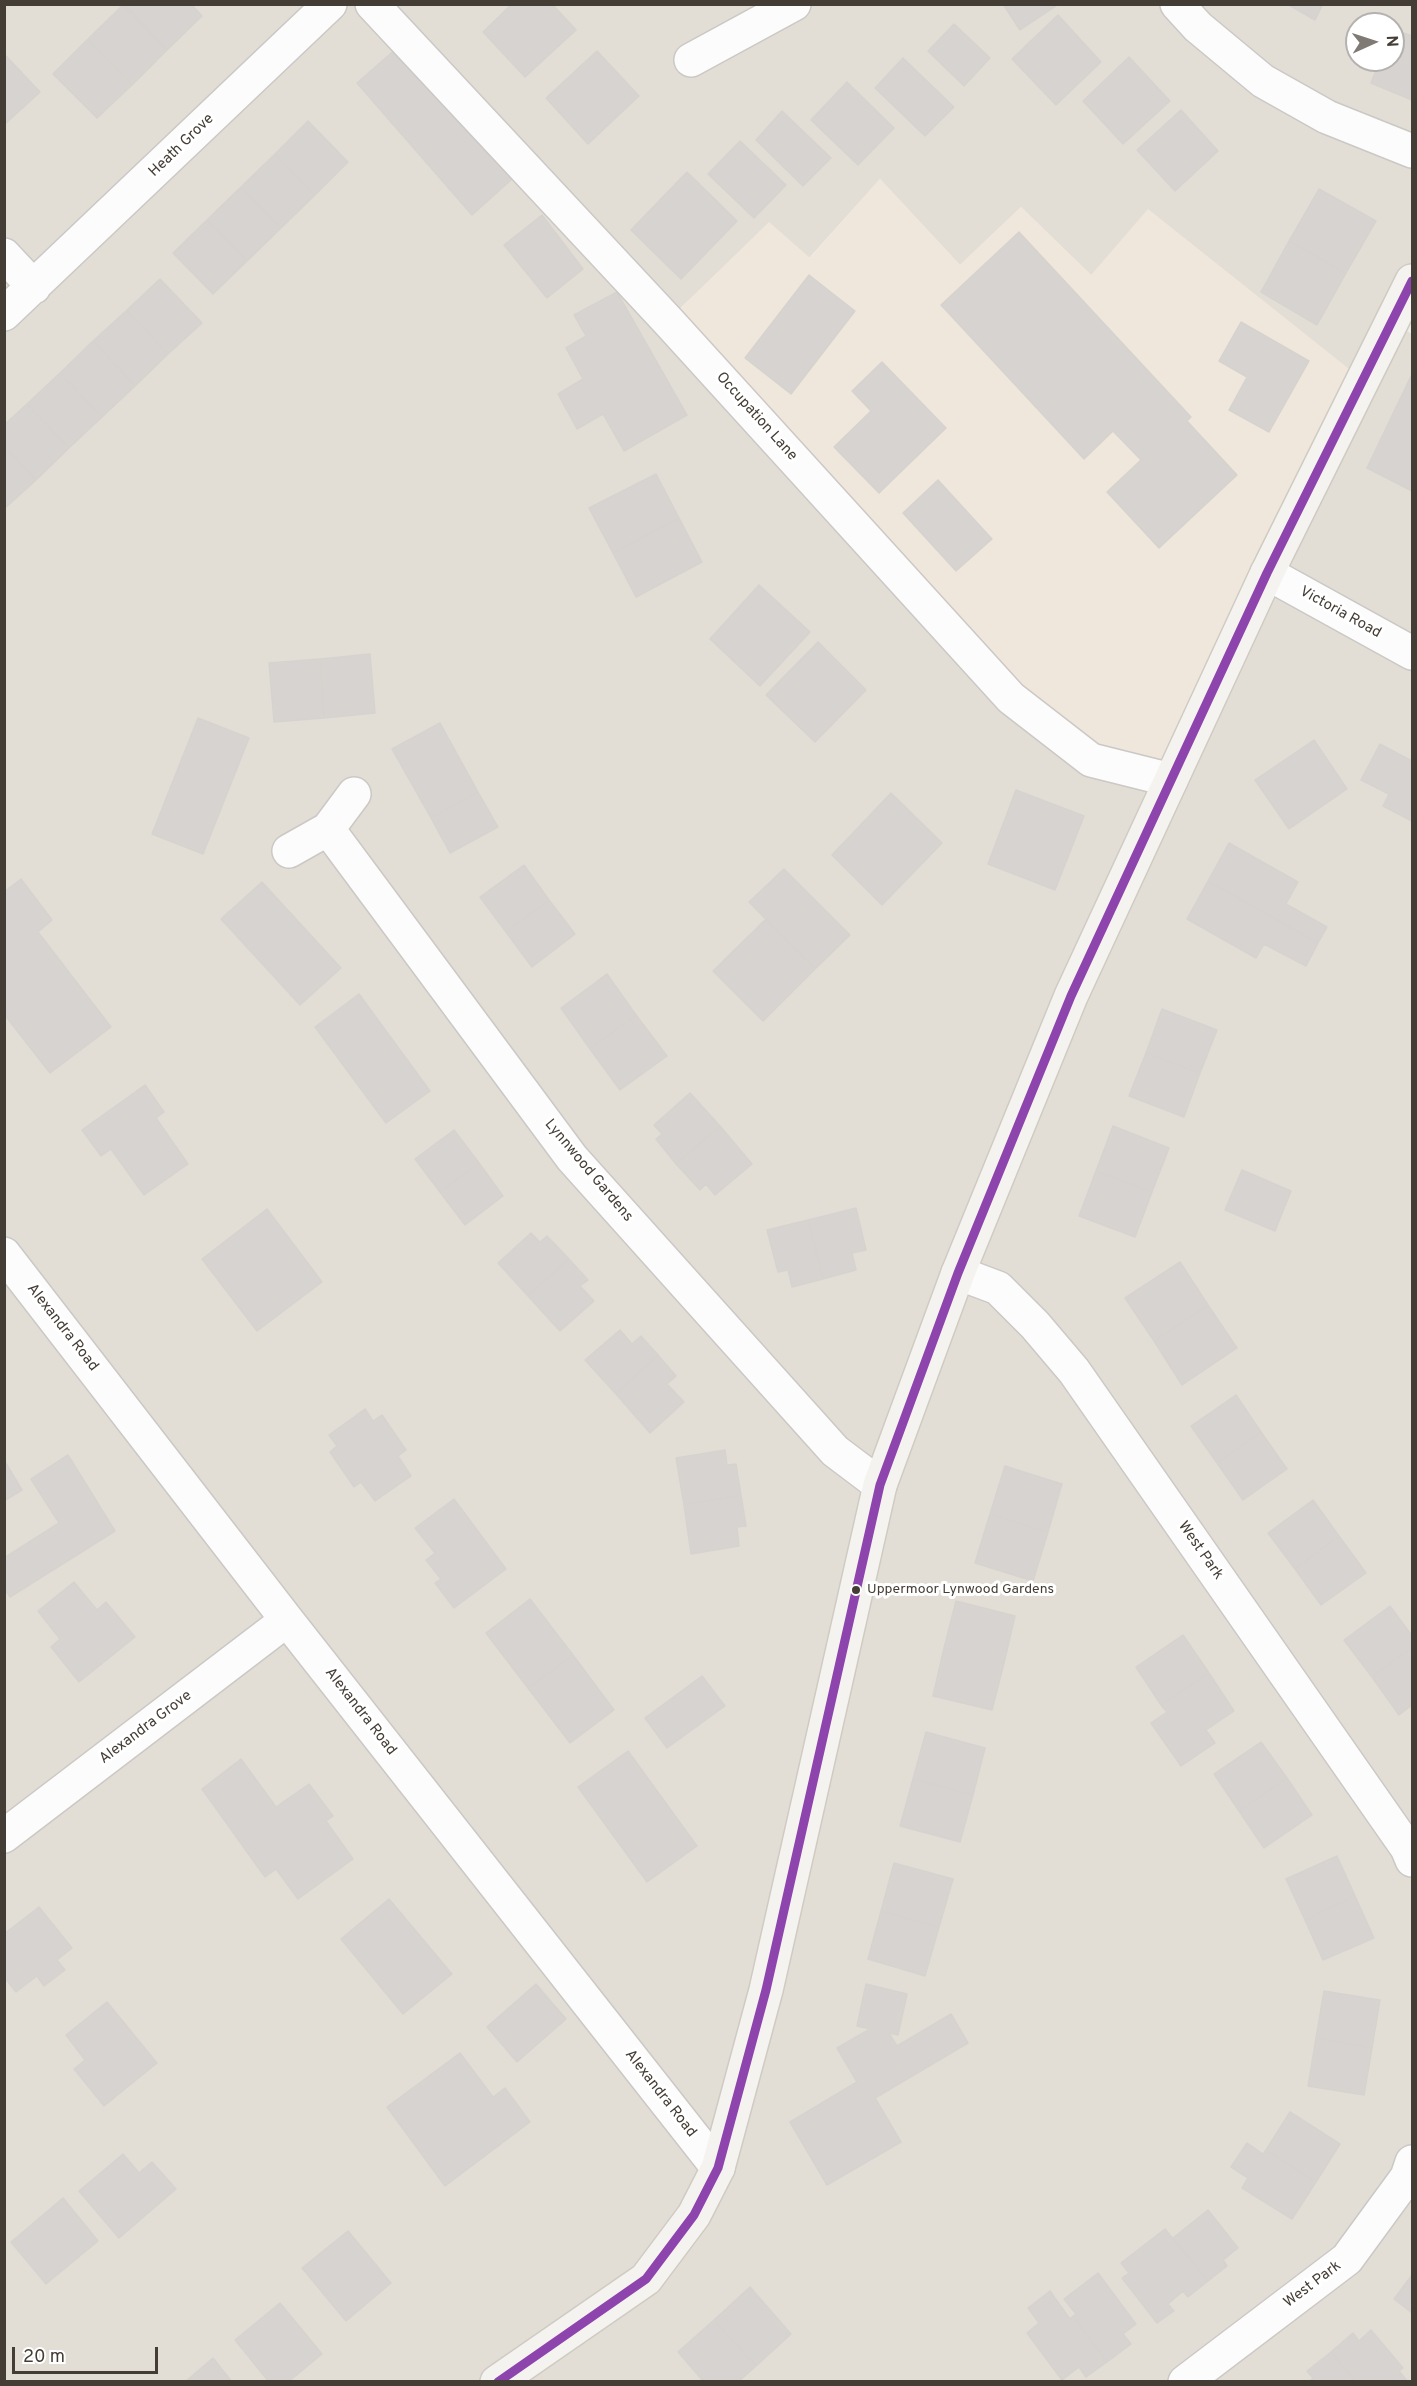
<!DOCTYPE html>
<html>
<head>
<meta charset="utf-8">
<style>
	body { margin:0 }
	#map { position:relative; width:1417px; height:2386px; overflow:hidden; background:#eeece9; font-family:Overpass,sans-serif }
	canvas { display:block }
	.frame { position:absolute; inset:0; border:6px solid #443d36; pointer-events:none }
	.north { position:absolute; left:1345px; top:12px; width:60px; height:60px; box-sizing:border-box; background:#fff; border:2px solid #b4b1af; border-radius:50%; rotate:87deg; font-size:16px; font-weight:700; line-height:24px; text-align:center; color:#443d36 }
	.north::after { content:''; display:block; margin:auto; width:21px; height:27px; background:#807a75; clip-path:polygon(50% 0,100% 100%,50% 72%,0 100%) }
	.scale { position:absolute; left:12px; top:2347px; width:146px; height:27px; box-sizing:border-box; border:3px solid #443d36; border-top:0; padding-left:8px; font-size:18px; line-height:21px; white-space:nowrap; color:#443d36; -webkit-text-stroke:4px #fff; paint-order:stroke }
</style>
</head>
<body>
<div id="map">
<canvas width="1417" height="2386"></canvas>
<div class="frame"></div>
<div class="north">N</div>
<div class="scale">20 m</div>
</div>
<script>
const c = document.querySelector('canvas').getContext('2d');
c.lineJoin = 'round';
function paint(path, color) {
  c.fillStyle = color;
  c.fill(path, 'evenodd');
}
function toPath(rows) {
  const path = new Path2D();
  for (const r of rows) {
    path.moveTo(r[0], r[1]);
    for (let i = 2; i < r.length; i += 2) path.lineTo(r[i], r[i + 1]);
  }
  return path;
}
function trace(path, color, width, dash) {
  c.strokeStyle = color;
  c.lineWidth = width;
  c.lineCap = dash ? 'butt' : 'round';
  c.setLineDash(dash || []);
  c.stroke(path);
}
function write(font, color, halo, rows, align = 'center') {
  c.font = font + ' Overpass,sans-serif';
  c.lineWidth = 6;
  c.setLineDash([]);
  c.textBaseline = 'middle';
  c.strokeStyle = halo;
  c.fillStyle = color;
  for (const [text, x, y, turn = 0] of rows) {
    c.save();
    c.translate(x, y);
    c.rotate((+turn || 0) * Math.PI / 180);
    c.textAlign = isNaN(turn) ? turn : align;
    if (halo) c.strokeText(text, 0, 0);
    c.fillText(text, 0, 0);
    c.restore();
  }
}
const residential = toPath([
	[5,5,1412,5,1412,281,1392,323,1412,334,1412,2381,5,2382],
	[1357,24,1393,24,1393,60,1357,60],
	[880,179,960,265,1021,207,1091,275,668,320,769,223,809,258]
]);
const commercial = toPath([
	[880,179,960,265,1021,207,1091,275,1148,209,1363,380,1171,780,1091,760,668,321,769,222,810,258]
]);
const building = toPath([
	[124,4,191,4,202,16,167,50,124,4],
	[512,4,552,4,576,30,525,77,483,32,512,4],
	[1003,4,1059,4,1020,30,1003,4],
	[1287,4,1323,4,1315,20,1287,4],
	[123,5,167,50,132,85,88,39,123,5],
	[1058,15,1101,62,1056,105,1012,59,1058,15],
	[954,24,990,58,964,86,928,51,954,24],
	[1393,29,1412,36,1412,100,1371,83,1380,60,1393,60,1393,29],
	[88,39,132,85,97,118,53,74,88,39],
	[397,48,512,179,472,215,357,83,397,48],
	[597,51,639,96,588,144,546,98,597,51],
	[6,56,40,92,4,125,4,57,6,56],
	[1129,57,1170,101,1123,144,1083,101,1129,57],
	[903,58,954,107,925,136,875,88,903,58],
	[847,82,894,128,858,165,811,120,847,82],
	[1181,110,1218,151,1175,191,1137,150,1181,110],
	[782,111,831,158,803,186,756,140,782,111],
	[308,121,348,162,315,195,275,154,308,121],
	[740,141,786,185,754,218,708,174,740,141],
	[275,154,315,195,281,228,241,187,275,154],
	[687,172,737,221,681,279,631,230,687,172],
	[241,187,281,228,247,261,207,220,241,187],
	[1319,189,1376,221,1346,273,1289,241,1319,189],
	[542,215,583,269,547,298,504,245,542,215],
	[207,220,247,261,213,294,173,253,207,220],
	[1019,232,1191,417,1187,421,1237,475,1159,548,1107,492,1141,460,1113,431,1084,459,941,305,1019,232],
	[1289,241,1346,273,1317,325,1261,292,1289,241],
	[809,275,855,311,791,394,745,358,809,275],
	[160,279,202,323,168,354,127,310,160,279],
	[617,292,687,415,624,451,603,414,577,429,558,394,583,379,566,348,586,336,574,315,617,292],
	[127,310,168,354,135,386,93,341,127,310],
	[1241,322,1309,361,1269,432,1229,410,1247,377,1219,361,1241,322],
	[93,341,135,386,102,417,60,373,93,341],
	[882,362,946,428,879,493,834,447,871,411,852,391,882,362],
	[60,373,102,417,69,448,27,404,60,373],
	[1412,374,1412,491,1367,468,1412,374],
	[27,404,69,448,36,480,4,446,4,425,27,404],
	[4,446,36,480,4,509,4,446],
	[656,474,679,518,613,553,589,508,656,474],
	[938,480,992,539,956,571,903,513,938,480],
	[679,518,702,562,636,597,613,553,679,518],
	[759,585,810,632,760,686,710,639,759,585],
	[818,642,866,690,815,742,766,695,818,642],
	[370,654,375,713,324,718,320,659,370,654],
	[320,659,324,718,274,722,269,663,320,659],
	[198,718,249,738,203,854,152,834,198,718],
	[440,723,478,792,431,818,392,749,440,723],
	[1314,740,1347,789,1289,829,1255,780,1314,740],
	[1380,744,1412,761,1412,821,1383,806,1389,794,1361,780,1380,744],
	[1016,790,1084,816,1055,890,988,864,1016,790],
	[478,792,498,827,450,853,431,818,478,792],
	[891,793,942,843,882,905,832,855,891,793],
	[1229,843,1298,882,1286,904,1327,927,1318,943,1208,881,1229,843],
	[524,865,549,900,506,932,480,897,524,865],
	[784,869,850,935,815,969,749,902,784,869],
	[21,879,52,920,38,932,111,1027,50,1073,4,1014,4,892,21,879],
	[1208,881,1318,943,1306,966,1264,944,1256,958,1187,919,1208,881],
	[262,882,341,968,300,1005,221,919,262,882],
	[549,900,575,934,532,967,506,932,549,900],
	[766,919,815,969,763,1021,713,971,766,919],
	[607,974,636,1015,590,1049,561,1008,607,974],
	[359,994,430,1091,386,1123,315,1027,359,994],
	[1162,1009,1217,1030,1200,1073,1146,1053,1162,1009],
	[636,1015,667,1056,620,1090,590,1049,636,1015],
	[1146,1053,1200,1073,1184,1117,1129,1096,1146,1053],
	[145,1085,164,1112,156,1118,188,1164,144,1195,111,1149,101,1156,82,1130,145,1085],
	[690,1093,720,1126,676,1164,656,1139,662,1134,654,1125,690,1093],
	[720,1126,752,1164,715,1195,706,1184,700,1190,676,1164,720,1126],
	[1113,1126,1169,1148,1152,1192,1096,1171,1113,1126],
	[454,1130,479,1163,440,1192,415,1159,454,1130],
	[479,1163,503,1196,465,1225,440,1192,479,1163],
	[1242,1170,1291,1191,1275,1231,1225,1210,1242,1170],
	[1096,1171,1152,1192,1135,1237,1079,1216,1096,1171],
	[856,1208,866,1250,852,1253,856,1270,823,1279,808,1220,856,1208],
	[267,1209,322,1282,257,1331,202,1259,267,1209],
	[808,1220,823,1279,792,1287,788,1270,778,1272,767,1230,808,1220],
	[531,1233,540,1242,547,1236,569,1259,528,1296,498,1263,531,1233],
	[569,1259,588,1280,580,1286,594,1301,560,1331,528,1296,569,1259],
	[1180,1262,1208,1305,1154,1341,1125,1298,1180,1262],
	[1208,1305,1237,1348,1182,1385,1154,1341,1208,1305],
	[620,1330,632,1344,641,1336,658,1355,616,1394,585,1360,620,1330],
	[658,1355,676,1376,667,1384,684,1402,650,1433,616,1394,658,1355],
	[1236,1395,1261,1432,1217,1463,1191,1426,1236,1395],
	[365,1409,373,1421,382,1415,406,1450,398,1456,411,1476,375,1501,361,1482,354,1487,330,1452,337,1446,329,1435,365,1409],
	[1261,1432,1287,1469,1243,1500,1217,1463,1261,1432],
	[725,1450,727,1465,736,1464,741,1495,684,1505,676,1458,725,1450],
	[68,1455,115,1531,10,1597,4,1588,4,1558,59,1523,31,1479,68,1455],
	[4,1460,22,1490,4,1501,4,1460],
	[1005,1466,1062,1484,1048,1532,990,1514,1005,1466],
	[741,1495,746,1526,737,1527,739,1546,691,1554,684,1505,741,1495],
	[454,1499,506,1569,454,1608,435,1583,441,1579,426,1560,435,1553,415,1528,454,1499],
	[1313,1500,1339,1536,1295,1569,1268,1533,1313,1500],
	[990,1514,1048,1532,1033,1581,975,1563,990,1514],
	[1339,1536,1366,1573,1321,1605,1295,1569,1339,1536],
	[74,1582,97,1610,106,1602,135,1637,79,1682,51,1647,60,1639,38,1611,74,1582],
	[530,1599,573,1655,528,1688,486,1633,530,1599],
	[956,1601,1015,1616,1004,1663,944,1648,956,1601],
	[1390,1606,1412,1636,1412,1647,1372,1677,1344,1640,1390,1606],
	[1183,1635,1209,1673,1161,1705,1136,1667,1183,1635],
	[1412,1647,1412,1705,1399,1715,1372,1677,1412,1647],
	[944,1648,1004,1663,992,1710,933,1696,944,1648],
	[573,1655,614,1710,570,1743,528,1688,573,1655],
	[1209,1673,1234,1711,1206,1730,1215,1743,1181,1766,1151,1723,1167,1712,1161,1705,1209,1673],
	[702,1676,725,1706,667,1748,645,1718,702,1676],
	[926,1732,985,1748,973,1795,913,1779,926,1732],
	[1261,1742,1287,1778,1239,1811,1214,1774,1261,1742],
	[628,1751,697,1846,647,1882,578,1787,628,1751],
	[241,1759,276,1807,309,1784,333,1816,326,1821,353,1859,298,1899,276,1869,265,1877,202,1789,241,1759],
	[1287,1778,1312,1815,1264,1848,1239,1811,1287,1778],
	[913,1779,973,1795,960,1842,900,1826,913,1779],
	[1337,1856,1355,1896,1305,1920,1286,1879,1337,1856],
	[894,1863,953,1879,939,1927,881,1911,894,1863],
	[1355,1896,1374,1938,1323,1960,1305,1920,1355,1896],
	[389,1899,452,1974,403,2014,341,1939,389,1899],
	[39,1907,72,1948,57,1960,65,1970,44,1986,37,1976,16,1992,4,1977,4,1934,39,1907],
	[881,1911,939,1927,925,1976,868,1959,881,1911],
	[536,1984,566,2019,517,2062,487,2027,536,1984],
	[866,1984,907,1994,898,2035,889,2033,897,2046,951,2014,968,2043,875,2098,901,2142,827,2185,790,2122,857,2082,837,2048,870,2029,857,2026,866,1984],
	[1324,1991,1380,2000,1372,2048,1316,2038,1324,1991],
	[107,2002,157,2063,104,2106,74,2069,85,2060,66,2035,107,2002],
	[1316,2038,1372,2048,1364,2095,1308,2086,1316,2038],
	[460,2053,493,2097,505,2088,530,2122,445,2186,387,2107,460,2053],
	[1290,2112,1340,2144,1316,2182,1266,2150,1290,2112],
	[1247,2143,1263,2154,1266,2150,1316,2182,1292,2219,1242,2188,1248,2178,1231,2167,1247,2143],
	[123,2154,139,2173,152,2162,176,2189,119,2238,79,2191,123,2154],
	[63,2198,98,2241,46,2284,11,2242,63,2198],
	[1208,2210,1238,2248,1223,2260,1227,2266,1208,2281,1173,2238,1208,2210],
	[1165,2229,1208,2281,1188,2297,1183,2291,1168,2304,1174,2311,1157,2323,1122,2278,1129,2273,1121,2263,1165,2229],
	[348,2231,391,2283,346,2321,302,2268,348,2231],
	[1098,2273,1136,2324,1123,2334,1131,2344,1107,2362,1073,2316,1076,2314,1064,2299,1098,2273],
	[1412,2275,1412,2313,1394,2299,1412,2275],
	[750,2287,791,2334,756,2366,714,2320,750,2287],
	[1050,2291,1070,2319,1073,2316,1107,2362,1086,2377,1079,2367,1062,2380,1027,2333,1039,2323,1028,2308,1050,2291],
	[280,2303,322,2354,288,2382,269,2382,235,2340,280,2303],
	[714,2320,756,2366,738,2382,704,2382,678,2352,714,2320],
	[1371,2330,1403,2368,1399,2371,1408,2382,1356,2382,1331,2352,1353,2333,1359,2341,1371,2330],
	[1331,2352,1356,2382,1309,2382,1313,2378,1307,2371,1331,2352],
	[213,2358,232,2382,185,2382,213,2358]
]);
const street = toPath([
	[372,4,668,321,1011,698,1091,760,1171,780],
	[1177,4,1198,27,1263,81,1327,117,1412,151],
	[691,60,794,4],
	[4,255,34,287],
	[4,314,330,4],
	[1267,573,1412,653],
	[328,829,572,1158,835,1451,880,1485],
	[289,851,328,829,354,794],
	[4,1254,287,1620,718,2168],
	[958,1273,998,1288,1035,1325,1074,1371,1407,1848,1412,1860],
	[4,1836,287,1620],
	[1185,2382,1347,2259,1407,2177,1412,2162]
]);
const secondary = toPath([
	[497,2382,646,2279,694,2215,718,2168,766,1990,880,1485,958,1273,1071,996,1267,573,1412,281]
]);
const bus1 = toPath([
	[498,2382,646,2279,694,2215,718,2168,766,1990,880,1485,958,1273,1071,996,1267,573,1412,281]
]);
const markers = [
	[856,1590,5,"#443d36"]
];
const busNames = [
	["Uppermoor Lynwood Gardens",867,1590]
];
const streetNames = [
	["Heath Grove",182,146,-44],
	["Occupation Lane",756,417,48],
	["Victoria Road",1340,613,29],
	["Lynnwood Gardens",588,1171,50],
	["Alexandra Road",62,1328,52],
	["West Park",1200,1551,55],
	["Alexandra Road",360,1712,52],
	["Alexandra Grove",146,1728,-37],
	["Alexandra Road",660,2094,52],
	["West Park",1313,2285,-37]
];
paint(residential, '#e2ded6');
paint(commercial, '#f0e7dc');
paint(building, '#d6d3d0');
trace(building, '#d6d3cf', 1.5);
trace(street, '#cbc8c5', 36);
trace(secondary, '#cfcbc3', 36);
trace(street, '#fcfcfc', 33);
trace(secondary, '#f5f3ef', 33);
trace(bus1, '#8e44ad', 9);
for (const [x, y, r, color] of markers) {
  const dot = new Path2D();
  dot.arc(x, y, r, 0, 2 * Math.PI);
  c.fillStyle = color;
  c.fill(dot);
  trace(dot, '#fff', 2);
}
write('14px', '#443d36', '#fff', busNames, 'left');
write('15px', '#443d36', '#fff', streetNames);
</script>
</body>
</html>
